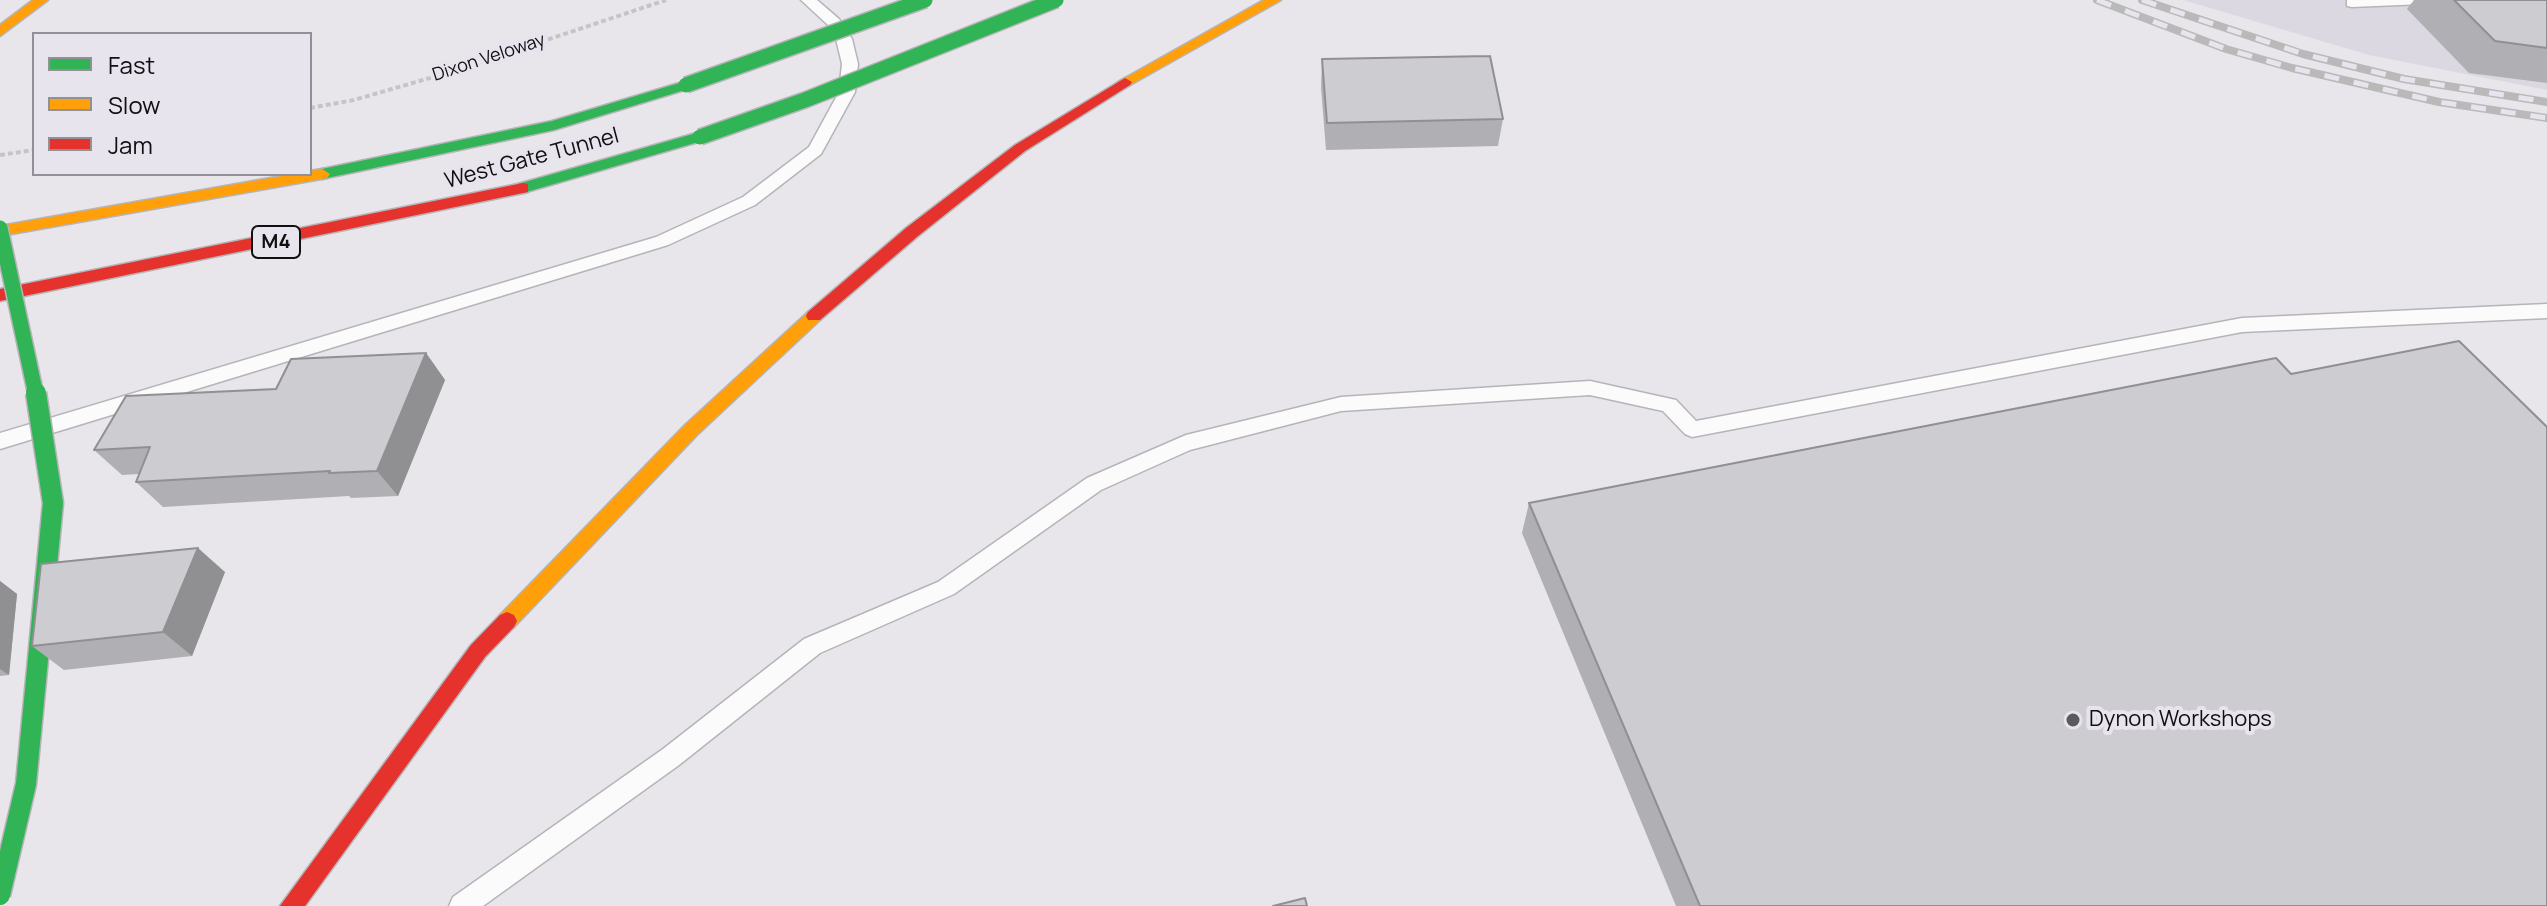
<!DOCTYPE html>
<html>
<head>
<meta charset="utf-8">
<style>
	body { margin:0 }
	#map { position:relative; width:2547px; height:906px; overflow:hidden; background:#e8e6eb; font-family:Manrope,sans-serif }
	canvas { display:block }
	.legend { position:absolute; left:32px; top:32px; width:280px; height:144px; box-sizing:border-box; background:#e8e4ed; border:2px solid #928f95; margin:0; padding:10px 14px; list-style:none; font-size:24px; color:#100f12 }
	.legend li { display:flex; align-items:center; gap:16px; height:40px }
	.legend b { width:40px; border:2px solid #928f95 }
</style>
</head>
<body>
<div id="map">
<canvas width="2547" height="906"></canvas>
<ul class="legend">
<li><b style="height:10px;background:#30b455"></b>Fast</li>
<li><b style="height:10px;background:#ff9f0a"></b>Slow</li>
<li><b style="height:10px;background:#e5322d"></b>Jam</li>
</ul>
</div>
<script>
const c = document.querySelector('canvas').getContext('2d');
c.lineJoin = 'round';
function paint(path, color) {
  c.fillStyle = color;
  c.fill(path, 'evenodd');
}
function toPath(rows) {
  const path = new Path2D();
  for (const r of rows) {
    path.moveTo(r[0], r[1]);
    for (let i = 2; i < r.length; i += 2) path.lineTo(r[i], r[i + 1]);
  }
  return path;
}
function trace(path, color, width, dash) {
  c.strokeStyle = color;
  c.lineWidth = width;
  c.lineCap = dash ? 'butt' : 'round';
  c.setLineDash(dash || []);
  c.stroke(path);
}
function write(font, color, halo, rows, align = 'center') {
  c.font = font + ' Manrope,sans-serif';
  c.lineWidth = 8;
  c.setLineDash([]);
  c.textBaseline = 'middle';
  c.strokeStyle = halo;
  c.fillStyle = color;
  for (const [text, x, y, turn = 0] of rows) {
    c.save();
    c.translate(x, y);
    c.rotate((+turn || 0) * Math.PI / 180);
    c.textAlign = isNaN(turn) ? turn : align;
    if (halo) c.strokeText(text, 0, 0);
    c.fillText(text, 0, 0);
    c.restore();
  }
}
const built = toPath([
	[2183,0,2547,0,2547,90,2369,55]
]);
const path = toPath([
	[310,108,354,100,454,71,666,0],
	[0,155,34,150]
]);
const lane = toPath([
	[801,0,817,0,839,19,852,39,858,64,855,92,821,154,755,205,668,245,0,449,0,433,656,237,743,197,809,147,839,92,842,64,836,39,828,25,801,0],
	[2347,0,2431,0,2424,4,2352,7,2347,6,2347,0],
	[2547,304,2547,318,2242,332,1692,437,1685,434,1663,411,1590,395,1341,411,1190,450,1101,490,954,594,820,653,679,765,483,906,449,906,453,897,663,749,804,639,938,582,1087,478,1186,435,1341,397,1590,381,1676,400,1696,421,2242,318,2547,304]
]);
const fast = toPath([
	[686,81,691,82,691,88,554,130,322,179,314,174,322,169,552,121,686,81],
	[700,132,707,137,705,140,523,193,515,188,518,184,700,132]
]);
const slow = toPath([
	[33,0,48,0,0,36,0,25,33,0],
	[1264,0,1281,0,1130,85,1125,86,1118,82,1264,0],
	[322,169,330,174,327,178,0,236,0,226,293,174,310,174,310,171,322,169],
	[814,310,820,312,822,316,820,320,697,435,514,627,507,630,500,627,497,621,500,615,685,425,808,312,814,310]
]);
const jam = toPath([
	[1125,78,1132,82,1130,85,1025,151,918,236,820,320,808,320,806,316,808,312,906,228,1015,145,1125,78],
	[523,183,528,184,528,192,0,301,0,289,523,183],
	[507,612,514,615,517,621,514,627,485,657,305,906,280,906,471,645,500,615,507,612]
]);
const rail = toPath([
	[2097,0,2226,49,2292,68,2439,102,2547,118],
	[2142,0,2303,54,2404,79,2547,102]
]);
const fastBridgeFar1 = toPath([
	[686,85,925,0],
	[700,137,805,100,1056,0],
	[0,228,36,395]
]);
const fastBridge = toPath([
	[0,895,26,784,53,503,36,393]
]);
const wall = toPath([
	[2414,0,2547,0,2547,83,2469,73,2407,9],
	[1322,59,1503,119,1498,146,1326,150,1321,87],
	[426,353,445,380,398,496,351,498,349,496,163,507,136,482,139,474,122,475,94,450,276,389],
	[1529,503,2547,906,1676,906,1522,533],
	[225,572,192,656,64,670,32,646],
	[0,581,17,594,9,675,0,676]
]);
const shadedWall = toPath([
	[426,353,445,380,398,496,377,471],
	[198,548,225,572,192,656,163,632],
	[0,581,17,594,9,675,0,669]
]);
const building = toPath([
	[2454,0,2547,0,2547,48,2495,41,2454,0],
	[1490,56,1503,119,1327,123,1322,59,1490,56],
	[2459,341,2547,427,2547,906,1700,906,1529,503,2276,358,2291,374,2459,341],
	[426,353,377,471,329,473,330,471,136,482,150,447,94,450,126,396,276,389,291,359,426,353],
	[198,548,163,632,32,646,41,564,198,548],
	[1305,898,1307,906,1273,906,1305,898]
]);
const markers = [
	[2073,720,8,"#5c5a5e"]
];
const farStreetnames = [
	["Dixon Veloway",489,58,-18]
];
const shields = [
	[276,242,48]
];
const shieldNames = [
	["M4",276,242]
];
const streetNames = [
	["West Gate Tunnel",532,159,-15]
];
const poiNames = [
	["Dynon Workshops",2089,720]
];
paint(built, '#dcd8e2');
trace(lane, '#b5b4b8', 3);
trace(fast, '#b5b4b8', 3);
trace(slow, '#b5b4b8', 3);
trace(jam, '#b5b4b8', 3);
trace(path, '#c5c5c6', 4, [5, 3]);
paint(lane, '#fcfbfc');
paint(fast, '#30b455');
paint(slow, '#ff9f0a');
paint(jam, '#e5322d');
trace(rail, '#b9b9ba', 8);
trace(rail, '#e8e4ed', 5, [15]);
trace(fastBridgeFar1, '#b5b4b8', 18, []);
trace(fastBridge, '#b5b4b8', 23, []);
trace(fastBridgeFar1, '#30b455', 15);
trace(fastBridge, '#30b455', 20);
paint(wall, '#b0afb3');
paint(shadedWall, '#908f92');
paint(building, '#cdccd0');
trace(building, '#908f92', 2);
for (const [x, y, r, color] of markers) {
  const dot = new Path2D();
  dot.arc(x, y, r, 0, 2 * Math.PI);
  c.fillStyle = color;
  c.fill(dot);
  trace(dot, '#e8e4ed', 3);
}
write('18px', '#100f12', '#e8e4ed', farStreetnames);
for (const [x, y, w] of shields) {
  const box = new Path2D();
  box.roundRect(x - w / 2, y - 16, w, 32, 6);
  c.fillStyle = '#e8e4ed';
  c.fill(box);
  trace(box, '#100f12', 2);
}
write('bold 20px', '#100f12', null, shieldNames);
write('22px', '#100f12', '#e8e4ed', streetNames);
write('22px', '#100f12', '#e8e4ed', poiNames, 'left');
</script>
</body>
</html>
